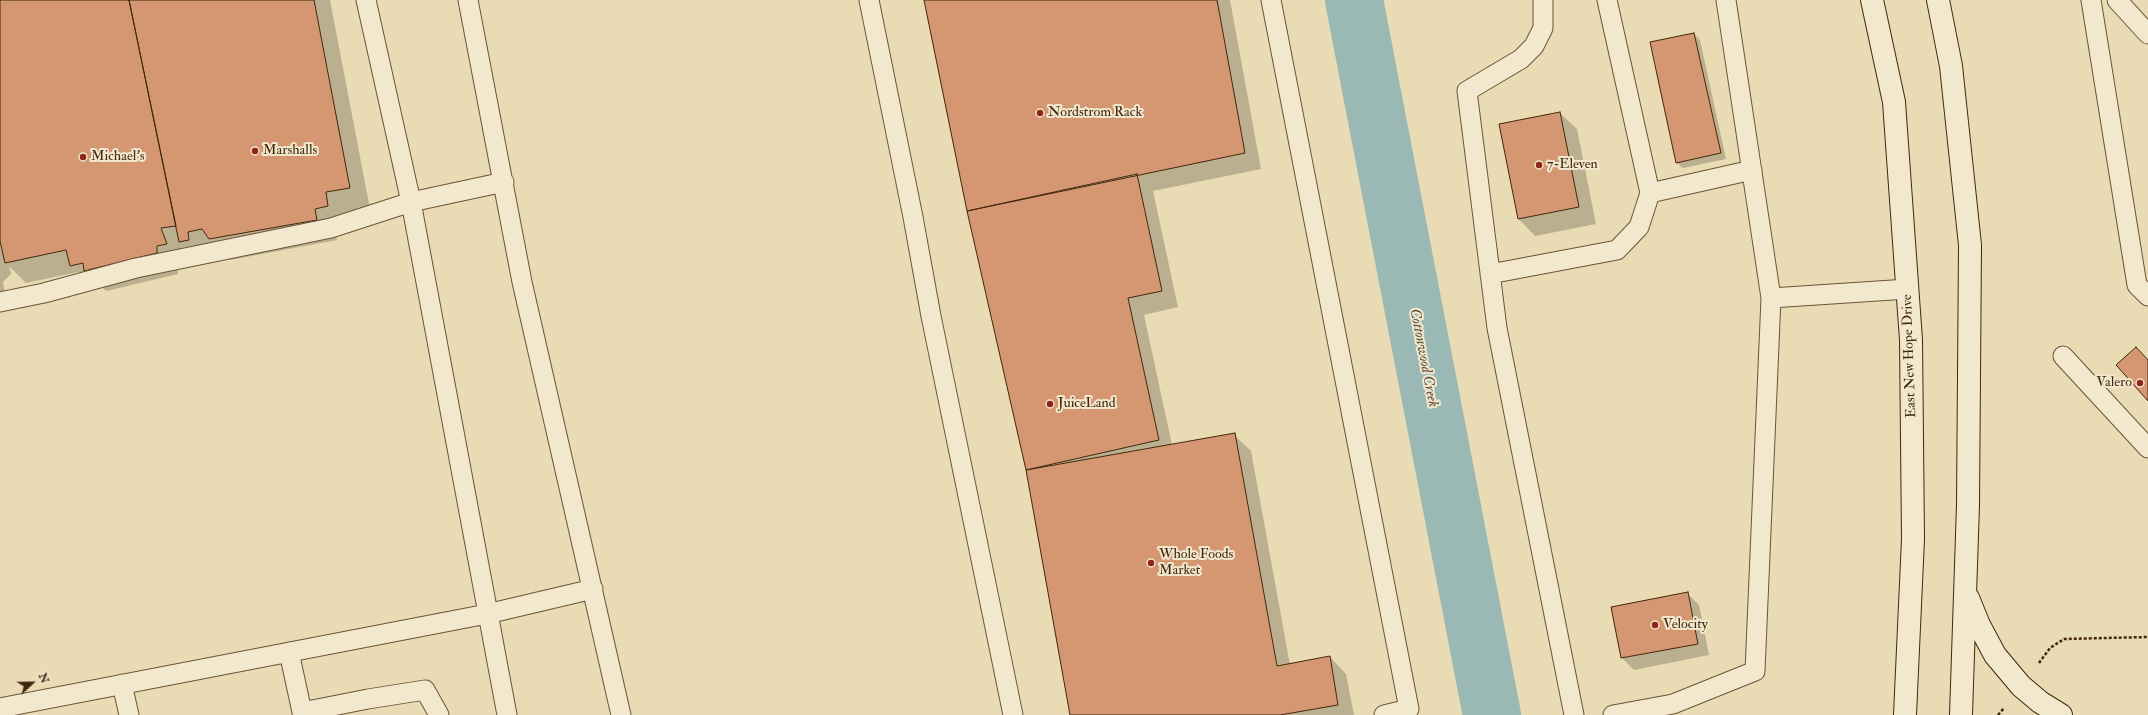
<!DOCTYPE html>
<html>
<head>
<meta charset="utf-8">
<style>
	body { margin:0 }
	#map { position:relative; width:2148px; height:715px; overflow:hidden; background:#e9dbb3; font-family:"IM FELL Double Pica",serif }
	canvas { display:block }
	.north { position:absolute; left:12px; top:663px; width:40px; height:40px; -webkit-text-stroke:3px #f1e8ce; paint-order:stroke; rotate:68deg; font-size:11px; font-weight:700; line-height:16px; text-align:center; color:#43260e }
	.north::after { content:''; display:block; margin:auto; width:14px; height:18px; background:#43260e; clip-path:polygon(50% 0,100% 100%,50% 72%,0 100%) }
</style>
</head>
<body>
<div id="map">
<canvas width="2148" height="715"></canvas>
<div class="north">N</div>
</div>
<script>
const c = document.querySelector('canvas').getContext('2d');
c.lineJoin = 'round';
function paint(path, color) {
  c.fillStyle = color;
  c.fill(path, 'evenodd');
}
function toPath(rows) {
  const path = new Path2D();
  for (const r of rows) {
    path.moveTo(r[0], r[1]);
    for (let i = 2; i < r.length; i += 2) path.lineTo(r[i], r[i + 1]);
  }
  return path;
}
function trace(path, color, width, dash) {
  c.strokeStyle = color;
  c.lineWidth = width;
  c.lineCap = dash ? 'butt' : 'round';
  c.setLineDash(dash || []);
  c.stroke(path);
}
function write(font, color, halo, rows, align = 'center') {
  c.font = font + ' "IM FELL Double Pica",serif';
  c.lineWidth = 4;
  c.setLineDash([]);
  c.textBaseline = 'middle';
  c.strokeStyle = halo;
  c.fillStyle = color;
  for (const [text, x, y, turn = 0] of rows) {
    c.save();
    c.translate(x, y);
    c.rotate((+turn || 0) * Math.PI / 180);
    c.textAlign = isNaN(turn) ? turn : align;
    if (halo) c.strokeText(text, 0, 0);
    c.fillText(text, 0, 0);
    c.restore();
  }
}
const shadow = toPath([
	[0,0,330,0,370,209,346,212,348,226,335,229,337,240,230,260,220,250,201,262,186,247,181,248,186,265,178,267,178,274,106,291,99,284,92,286,78,272,26,283,9,266,11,274,3,282,7,303,0,304],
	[925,0,1230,0,1261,169,1153,191,1178,307,1144,315,1172,445,1234,435,1251,451,1290,665,1330,657,1346,674,1354,715,1071,715,1027,470,968,211],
	[1694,34,1700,40,1726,159,1683,168,1677,163],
	[1560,113,1577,129,1596,224,1535,236,1519,219],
	[1687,593,1699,605,1709,655,1634,670,1622,658,1612,608]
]);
const river = toPath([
	[1354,0,1492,715]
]);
const building = toPath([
	[0,0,129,0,176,226,161,228,167,244,157,246,157,253,84,271,83,263,70,266,66,250,5,263,0,241,0,0],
	[129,0,314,0,350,188,326,192,328,206,315,209,317,220,209,239,202,229,188,232,189,240,179,242,129,0],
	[924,0,1217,0,1245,153,967,211,924,0],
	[1694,33,1721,153,1676,163,1650,42,1694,33],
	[1560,112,1579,207,1518,219,1499,124,1560,112],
	[1137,174,1162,291,1128,298,1159,440,1026,470,967,211,1137,174],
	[2136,347,2148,360,2148,401,2116,365,2136,347],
	[1235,433,1277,666,1330,656,1338,705,1280,715,1070,715,1026,470,1235,433],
	[1688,592,1698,644,1621,658,1611,607,1688,592]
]);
const path = toPath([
	[2039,663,2050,648,2064,639,2148,637],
	[1998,715,2004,708]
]);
const lane = toPath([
	[366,0,411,202,507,715],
	[468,0,522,282,621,715],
	[869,0,913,217,931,316,1013,715],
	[1271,0,1409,709,1384,715],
	[1543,0,1543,28,1534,46,1521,59,1467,91,1497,328,1574,715],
	[1726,0,1771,298],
	[2091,0,2137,285,2148,296],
	[2117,0,2148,34],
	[1650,193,1752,170],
	[1490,274,1617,250,1639,227,1650,193,1607,0],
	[0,302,44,293,136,268,331,228,411,202,504,182],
	[2063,356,2148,448],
	[289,652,302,712],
	[122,684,129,715],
	[0,708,487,614,593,589],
	[303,715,302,712,368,699,425,690,439,715],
	[1613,715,1673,704,1755,671,1771,298,1908,289]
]);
const secondary = toPath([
	[1872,0,1894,102,1911,340,1913,539,1905,715],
	[1938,0,1951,66,1970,245,1968,505,1961,715],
	[1968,598,1979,625,1995,655,2021,686,2040,702,2061,715]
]);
const markers = [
	[1040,113,4,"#8f2418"],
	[255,151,4,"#8f2418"],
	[83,157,4,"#8f2418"],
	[1539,165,4,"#8f2418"],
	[2140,383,4,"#8f2418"],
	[1050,404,4,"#8f2418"],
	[1151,563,4,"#8f2418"],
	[1655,625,4,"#8f2418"]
];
const poiNames = [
	["Nordstrom Rack",1048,113],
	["Marshalls",263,151],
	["Michael's",91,157],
	["7-Eleven",1547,165],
	["Valero",2132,383,"right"],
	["JuiceLand",1058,404],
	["Whole Foods",1159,555],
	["Market",1159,571],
	["Velocity",1663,625]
];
const streetNames = [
	["East New Hope Drive",1910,356,-92]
];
const waterNames = [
	["Cottonwood Creek",1423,358,79]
];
paint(shadow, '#0003');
trace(river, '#9ab9b5', 58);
paint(building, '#d59772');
trace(building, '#43260e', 1);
trace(lane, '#6c5337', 21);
trace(secondary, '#43260e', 24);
trace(path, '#43260e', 2.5, [3, 2]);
trace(lane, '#f1e8ce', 19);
trace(secondary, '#f1e8ce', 22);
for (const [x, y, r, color] of markers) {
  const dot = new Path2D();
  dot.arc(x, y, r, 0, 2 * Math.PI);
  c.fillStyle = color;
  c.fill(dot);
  trace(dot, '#f1e8ce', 1.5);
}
write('14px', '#43260e', '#f1e8ce', poiNames, 'left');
write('14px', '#43260e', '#f1e8ce', streetNames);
write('italic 15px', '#594b38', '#f1e8ce', waterNames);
</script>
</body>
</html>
